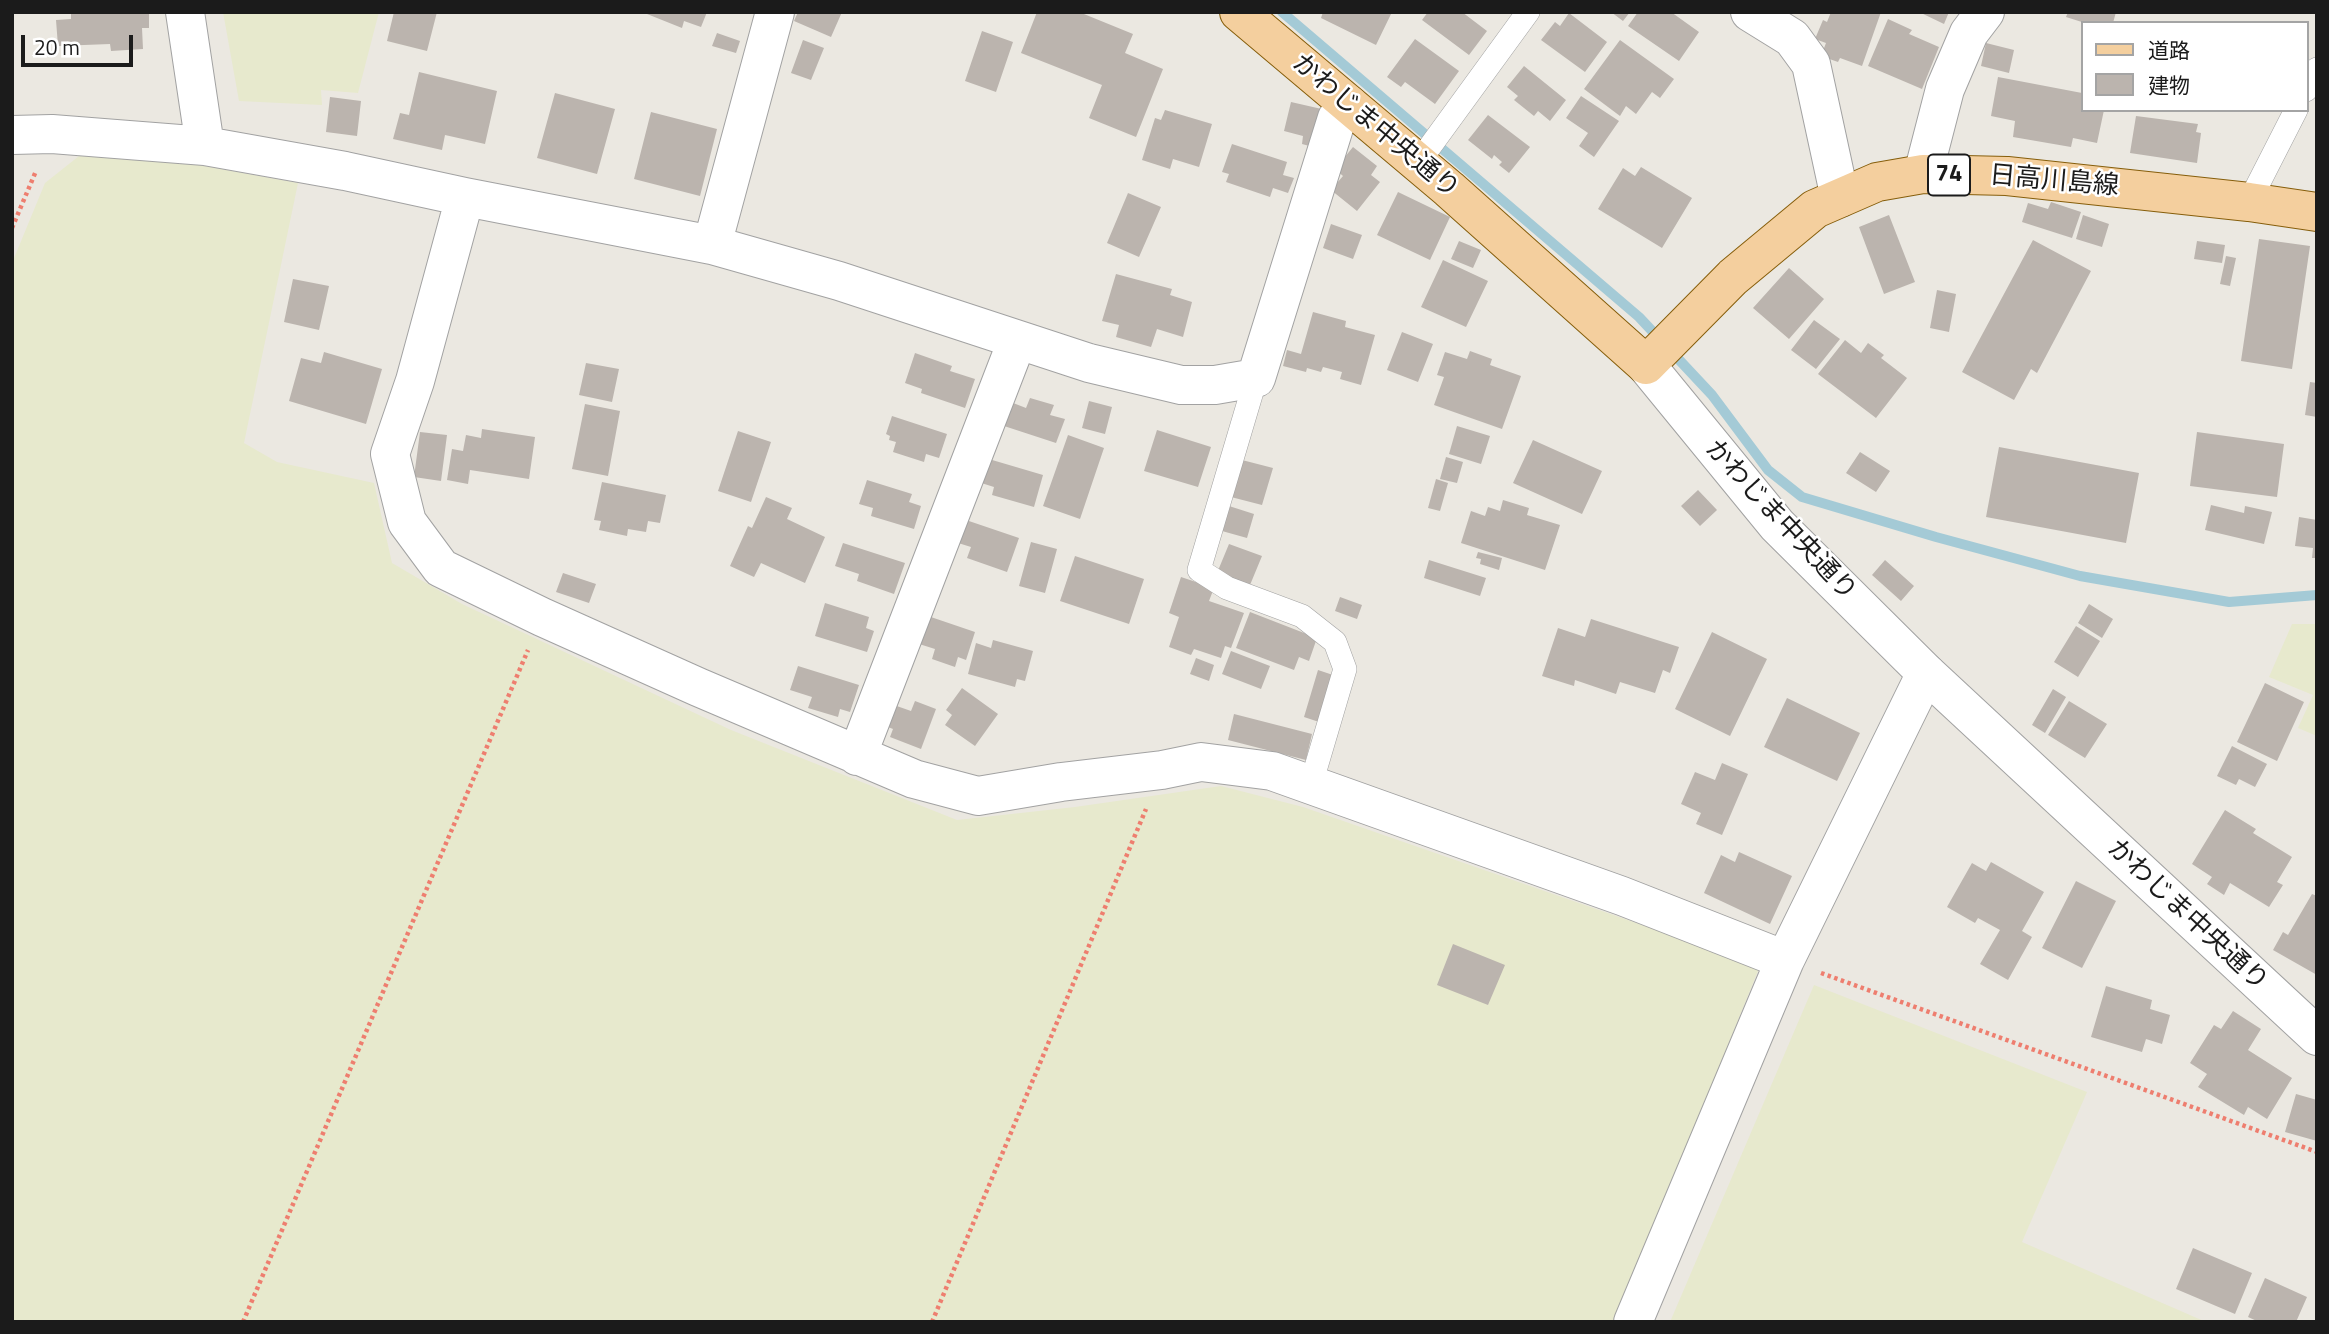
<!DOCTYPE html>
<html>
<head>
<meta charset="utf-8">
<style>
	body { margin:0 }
	#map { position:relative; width:2329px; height:1334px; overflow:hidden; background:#ebe8e1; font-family:"Titillium Web","Noto Sans JP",sans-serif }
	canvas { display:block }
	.frame { position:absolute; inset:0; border:14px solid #1b1b1b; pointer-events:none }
	.legend { position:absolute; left:2081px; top:21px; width:228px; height:91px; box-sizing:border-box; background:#fff; border:2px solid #a4a4a4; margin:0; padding:9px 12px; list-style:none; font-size:21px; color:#1b1b1b }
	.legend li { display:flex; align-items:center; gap:14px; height:35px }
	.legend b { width:35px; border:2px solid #a4a4a4 }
	.scale { position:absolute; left:21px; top:35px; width:112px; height:32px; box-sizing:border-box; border:4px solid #1b1b1b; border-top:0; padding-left:9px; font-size:21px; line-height:24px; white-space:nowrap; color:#1b1b1b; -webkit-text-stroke:5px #fff; paint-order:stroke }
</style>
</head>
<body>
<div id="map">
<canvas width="2329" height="1334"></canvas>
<div class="frame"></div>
<ul class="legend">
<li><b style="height:9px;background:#f4cf9e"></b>道路</li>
<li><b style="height:19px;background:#bbb4ae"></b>建物</li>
</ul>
<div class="scale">20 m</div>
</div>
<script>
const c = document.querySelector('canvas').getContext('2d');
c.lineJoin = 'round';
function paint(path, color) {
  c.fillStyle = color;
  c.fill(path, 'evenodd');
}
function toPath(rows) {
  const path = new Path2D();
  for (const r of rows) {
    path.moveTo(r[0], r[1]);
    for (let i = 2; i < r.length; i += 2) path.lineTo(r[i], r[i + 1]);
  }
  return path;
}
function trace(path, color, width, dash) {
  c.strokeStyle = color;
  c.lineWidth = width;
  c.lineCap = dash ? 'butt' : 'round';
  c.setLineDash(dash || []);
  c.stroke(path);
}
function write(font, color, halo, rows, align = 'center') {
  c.font = font + ' "Titillium Web","Noto Sans JP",sans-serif';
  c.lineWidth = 5;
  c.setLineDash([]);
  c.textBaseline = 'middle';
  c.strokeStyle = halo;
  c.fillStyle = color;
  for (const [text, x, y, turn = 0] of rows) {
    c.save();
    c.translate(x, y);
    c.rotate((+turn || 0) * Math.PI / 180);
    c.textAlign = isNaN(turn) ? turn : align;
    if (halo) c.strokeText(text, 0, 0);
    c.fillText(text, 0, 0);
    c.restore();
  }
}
const farmland = toPath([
	[223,12,379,12,358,93,321,90,322,105,239,101],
	[79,156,177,161,298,183,244,443,277,462,374,483,392,563,462,604,731,730,957,820,1075,807,1221,786,1303,807,1760,966,1616,1322,12,1322,12,263,45,183],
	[2292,624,2317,624,2317,736,2298,728,2313,695,2269,677],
	[1814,985,2087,1092,2022,1242,2206,1322,1670,1322]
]);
const stream = toPath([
	[1282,12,1639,317,1712,395,1768,470,1802,497,1936,537,2080,576,2229,602,2317,595]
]);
const building = toPath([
	[71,12,149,12,149,28,142,28,143,49,111,51,110,44,58,46,56,20,71,19],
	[394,12,437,12,427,51,387,41],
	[642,12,707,12,701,27,684,21,682,28],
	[798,12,842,12,831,37,794,21],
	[1037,12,1079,12,1133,34,1125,53,1163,69,1136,137,1089,118,1102,85,1021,53],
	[1323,12,1392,12,1376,45,1321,18],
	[1428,12,1462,12,1487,31,1469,55,1422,20],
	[1611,12,1630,12,1623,21],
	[1638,12,1671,12,1699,32,1679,61,1628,26],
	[1831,12,1881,12,1862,66,1840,58,1838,62,1821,56,1826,43,1815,39,1823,20,1827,22],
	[1919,12,1949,12,1944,24],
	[2068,12,2116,12,2113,23,2085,23,2066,17],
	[1569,13,1607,42,1585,72,1541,40,1555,22,1560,26],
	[1888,19,1912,30,1909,34,1939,47,1922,89,1868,66],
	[982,31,1013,42,996,92,965,81],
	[717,33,740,41,736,53,712,46],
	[1415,39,1459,71,1435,104,1405,82,1401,87,1387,77],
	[803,40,824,48,811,80,791,73],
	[1620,40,1674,79,1660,98,1652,92,1636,114,1626,106,1620,116,1584,89],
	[1986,43,2014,50,2009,73,1981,66],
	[1524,66,1566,100,1550,121,1538,111,1534,116,1514,100,1518,96,1507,87],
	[419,72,497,91,485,144,445,135,442,150,393,139,400,113,409,115],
	[1998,77,2082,93,2082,110,2104,110,2097,143,2073,138,2071,147,2013,137,2015,121,1991,116],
	[555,93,615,109,597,174,537,158],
	[1581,96,1619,121,1594,157,1579,146,1588,133,1566,118],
	[330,97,361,101,357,136,326,132],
	[1291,102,1326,110,1317,148,1302,144,1303,136,1284,131],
	[1165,110,1212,124,1199,167,1173,159,1170,169,1142,160,1155,118,1161,120],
	[651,112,717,129,700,196,634,179],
	[1488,115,1530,147,1509,173,1499,165,1502,162,1494,155,1492,159,1468,140],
	[2136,116,2198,124,2196,132,2201,133,2197,163,2130,153],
	[1232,144,1287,162,1283,175,1294,178,1288,193,1273,188,1270,197,1226,182,1229,174,1222,172],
	[1353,147,1377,166,1371,175,1380,182,1357,211,1331,190,1343,176,1335,169],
	[1641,167,1692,198,1662,248,1598,209,1623,168,1635,176],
	[1398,192,1450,217,1430,260,1377,235],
	[1128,193,1161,207,1139,257,1107,243],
	[2051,202,2081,212,2072,238,2022,222,2028,203,2048,209],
	[1889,215,1915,282,1884,294,1859,227],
	[2083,215,2109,224,2102,247,2076,239],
	[1331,224,1362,235,1353,259,1323,248],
	[2259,239,2310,246,2292,369,2241,361],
	[2033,240,2091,271,2037,373,2031,369,2014,400,1962,372],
	[1459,241,1481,250,1473,268,1451,259],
	[2197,241,2225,245,2222,263,2194,259],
	[2226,256,2236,258,2230,286,2220,284],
	[1443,260,1488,281,1466,327,1421,307],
	[1789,268,1824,299,1789,339,1753,308],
	[1116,274,1172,289,1170,295,1192,302,1183,337,1157,329,1151,347,1116,337,1119,325,1102,321],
	[293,279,329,286,319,330,284,322],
	[1937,290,1956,294,1949,332,1930,328],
	[1313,312,1346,321,1345,327,1375,335,1361,385,1340,379,1342,372,1323,367,1321,372,1307,368,1306,372,1283,366,1287,350,1301,354],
	[1814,320,1840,339,1816,369,1791,350],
	[1402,332,1433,344,1418,382,1387,370],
	[1845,340,1861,353,1868,343,1884,355,1881,358,1907,378,1876,418,1818,374],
	[1470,351,1492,359,1490,365,1521,376,1502,429,1434,405,1444,377,1437,375,1445,352,1467,359],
	[324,352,382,369,366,424,289,401,301,358,321,363],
	[915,353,952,366,950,371,975,379,965,408,921,393,922,389,905,383],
	[586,363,619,369,612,402,579,395],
	[2310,382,2317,383,2317,417,2305,415],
	[1030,398,1054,405,1050,415,1065,419,1056,443,1001,425,1008,401,1026,408],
	[1089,401,1112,407,1105,434,1082,428],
	[585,404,620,411,608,476,572,469],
	[892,416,947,434,939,458,926,454,924,462,893,452,896,442,889,440,890,436,886,434],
	[1457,426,1490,436,1481,464,1449,454],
	[482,429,535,437,529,479,470,470,468,484,447,480,452,449,463,451,466,435,481,438],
	[1157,430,1211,447,1198,487,1144,471],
	[738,431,771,442,751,502,718,491],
	[420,432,447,435,441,481,414,477],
	[2197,432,2284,444,2277,497,2190,486],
	[1068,435,1104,448,1080,519,1043,506],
	[1533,440,1602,471,1582,514,1513,483],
	[1999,447,2139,473,2126,543,1986,517],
	[1860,452,1890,471,1876,492,1846,473],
	[982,457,1043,475,1034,507,992,495,994,487,975,481],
	[1446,457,1463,462,1457,483,1440,479],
	[1242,460,1273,468,1262,505,1231,497],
	[1436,479,1448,483,1440,511,1428,508],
	[867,480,912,494,909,502,921,506,914,529,871,516,873,508,859,504],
	[602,482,666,495,660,523,648,521,646,532,628,529,627,536,599,530,601,521,594,520],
	[1698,490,1717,510,1700,526,1681,506],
	[766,497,792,508,787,519,825,537,805,583,761,563,754,577,730,566,748,526,752,528],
	[1503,500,1529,508,1527,515,1560,525,1545,570,1461,543,1471,511,1485,516,1488,507,1500,511],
	[2211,505,2244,513,2245,506,2272,512,2264,544,2205,530],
	[1229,506,1254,514,1247,538,1222,531],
	[2299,517,2317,520,2317,558,2312,558,2313,548,2295,546],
	[963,519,1019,538,1007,572,967,558,971,547,955,542],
	[1031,542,1057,549,1045,593,1019,586],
	[843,543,905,563,894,594,857,581,859,574,835,566],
	[1229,544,1262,556,1250,585,1217,573],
	[1478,552,1502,558,1499,570,1480,564,1481,559,1476,558],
	[1075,556,1144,579,1129,624,1060,601],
	[1429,560,1486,578,1480,596,1424,578],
	[1885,560,1914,586,1901,601,1872,575],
	[563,573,596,584,589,603,556,592],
	[1181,577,1214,588,1209,601,1244,613,1231,648,1225,646,1221,658,1194,649,1191,655,1169,647,1179,617,1169,613],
	[1340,597,1362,605,1357,619,1335,611],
	[825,603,869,617,866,628,874,631,867,652,815,636],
	[2089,604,2113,619,2102,638,2078,623],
	[1250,612,1317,638,1309,661,1299,657,1294,670,1236,648],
	[925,615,975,632,966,660,958,657,955,667,932,659,935,649,916,643],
	[1591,619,1679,647,1670,673,1663,670,1655,693,1620,682,1616,694,1575,680,1574,686,1542,676,1558,628,1585,637],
	[2076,626,2100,641,2078,677,2054,662],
	[1712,632,1767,659,1730,736,1675,709],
	[993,640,1033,651,1025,681,1017,679,1015,687,968,674,976,643,991,648],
	[1231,651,1270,666,1261,689,1222,674],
	[1196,658,1214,665,1209,681,1190,674],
	[798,666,859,685,850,712,840,709,838,717,808,708,812,697,790,690],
	[1318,670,1333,675,1319,722,1304,717],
	[2265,683,2304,702,2277,761,2237,742],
	[962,688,998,714,975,746,945,725,952,715,946,710],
	[2053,689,2066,697,2045,733,2032,725],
	[1787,698,1860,733,1837,781,1764,747],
	[915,701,936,709,921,749,890,737,893,729,883,725,891,704,911,711],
	[2069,701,2107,724,2085,758,2048,735],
	[1234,714,1312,734,1306,760,1228,740],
	[2232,746,2267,764,2255,787,2239,779,2236,785,2217,776],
	[1722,763,1748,774,1722,835,1696,824,1701,813,1681,804,1695,772,1715,780],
	[2225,810,2256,829,2253,833,2292,857,2277,882,2283,885,2269,907,2230,883,2224,895,2207,884,2212,877,2192,864],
	[1739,852,1792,876,1770,924,1704,893,1721,855,1735,862],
	[1991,862,2044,892,2022,931,2032,937,2008,980,1980,964,2000,930,1978,918,1975,923,1947,907,1972,863,1986,871],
	[2076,881,2116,901,2082,968,2042,948],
	[2312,894,2317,896,2317,975,2273,950,2283,932,2288,935],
	[1453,944,1505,965,1488,1005,1437,985],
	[2106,986,2152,1000,2150,1009,2170,1015,2162,1044,2146,1039,2142,1052,2091,1037],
	[2233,1011,2261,1029,2248,1050,2292,1078,2267,1119,2248,1107,2244,1115,2198,1087,2207,1074,2190,1063,2214,1025,2221,1029],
	[2296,1094,2317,1100,2317,1141,2285,1132],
	[2193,1248,2252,1273,2235,1314,2176,1289],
	[2265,1278,2307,1297,2296,1322,2259,1322,2248,1317]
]);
const path = toPath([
	[12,228,36,171],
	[1821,973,2317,1152],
	[243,1322,528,650],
	[932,1322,1146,809]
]);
const service = toPath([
	[2306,90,2317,69],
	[1418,163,1528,12],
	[2249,202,2296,110],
	[1256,378,1199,570,1227,588,1302,616,1335,642,1345,669,1311,784]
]);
const minor = toPath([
	[185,12,205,146],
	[1750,12,1792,38,1811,64,1840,198],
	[12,135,52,134,205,146,345,171,465,197,712,245,839,281,1089,363,1181,385,1215,385,1256,378,1337,118,1348,104],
	[1923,174,1945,89,1969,33,1985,12],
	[465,197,415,381,390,454,407,522,441,568,542,617,698,687,914,779,978,796,1061,782,1162,770,1201,762,1272,771,1622,896,1785,960],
	[712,245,775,12],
	[857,756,1017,341],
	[1633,1322,1785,960,1926,673]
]);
const tertiary = toPath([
	[1646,365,1777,525,1926,673,2317,1036]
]);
const primary = toPath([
	[1239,12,1449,189,1646,365,1733,277,1815,209,1877,182,1923,174,2007,176,2249,202,2317,212]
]);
const shields = [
	[1949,175,42]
];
const shieldNames = [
	["74",1949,175]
];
const streetNames = [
	["かわじま中央通り",1375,127,40],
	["日高川島線",2054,182,5],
	["かわじま中央通り",1780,521,47],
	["かわじま中央通り",2187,916,43]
];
paint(farmland, '#e7e9cd');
trace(stream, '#a4cad6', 10);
paint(building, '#bbb4ae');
trace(service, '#a2a2a2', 24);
trace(minor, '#a2a2a2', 40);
trace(tertiary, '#a2a2a2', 40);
trace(primary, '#865e0b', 40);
trace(path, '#ee7e6f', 4.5, [3.5, 3.5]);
trace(service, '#fff', 23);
trace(minor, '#fff', 38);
trace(tertiary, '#fff', 38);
trace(primary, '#f4cf9e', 38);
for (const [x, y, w] of shields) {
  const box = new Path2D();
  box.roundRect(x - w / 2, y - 20.5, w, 41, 5);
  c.fillStyle = '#fff';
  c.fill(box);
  trace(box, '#1b1b1b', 2);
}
write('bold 24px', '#1b1b1b', null, shieldNames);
write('26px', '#1b1b1b', '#fff', streetNames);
</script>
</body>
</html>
